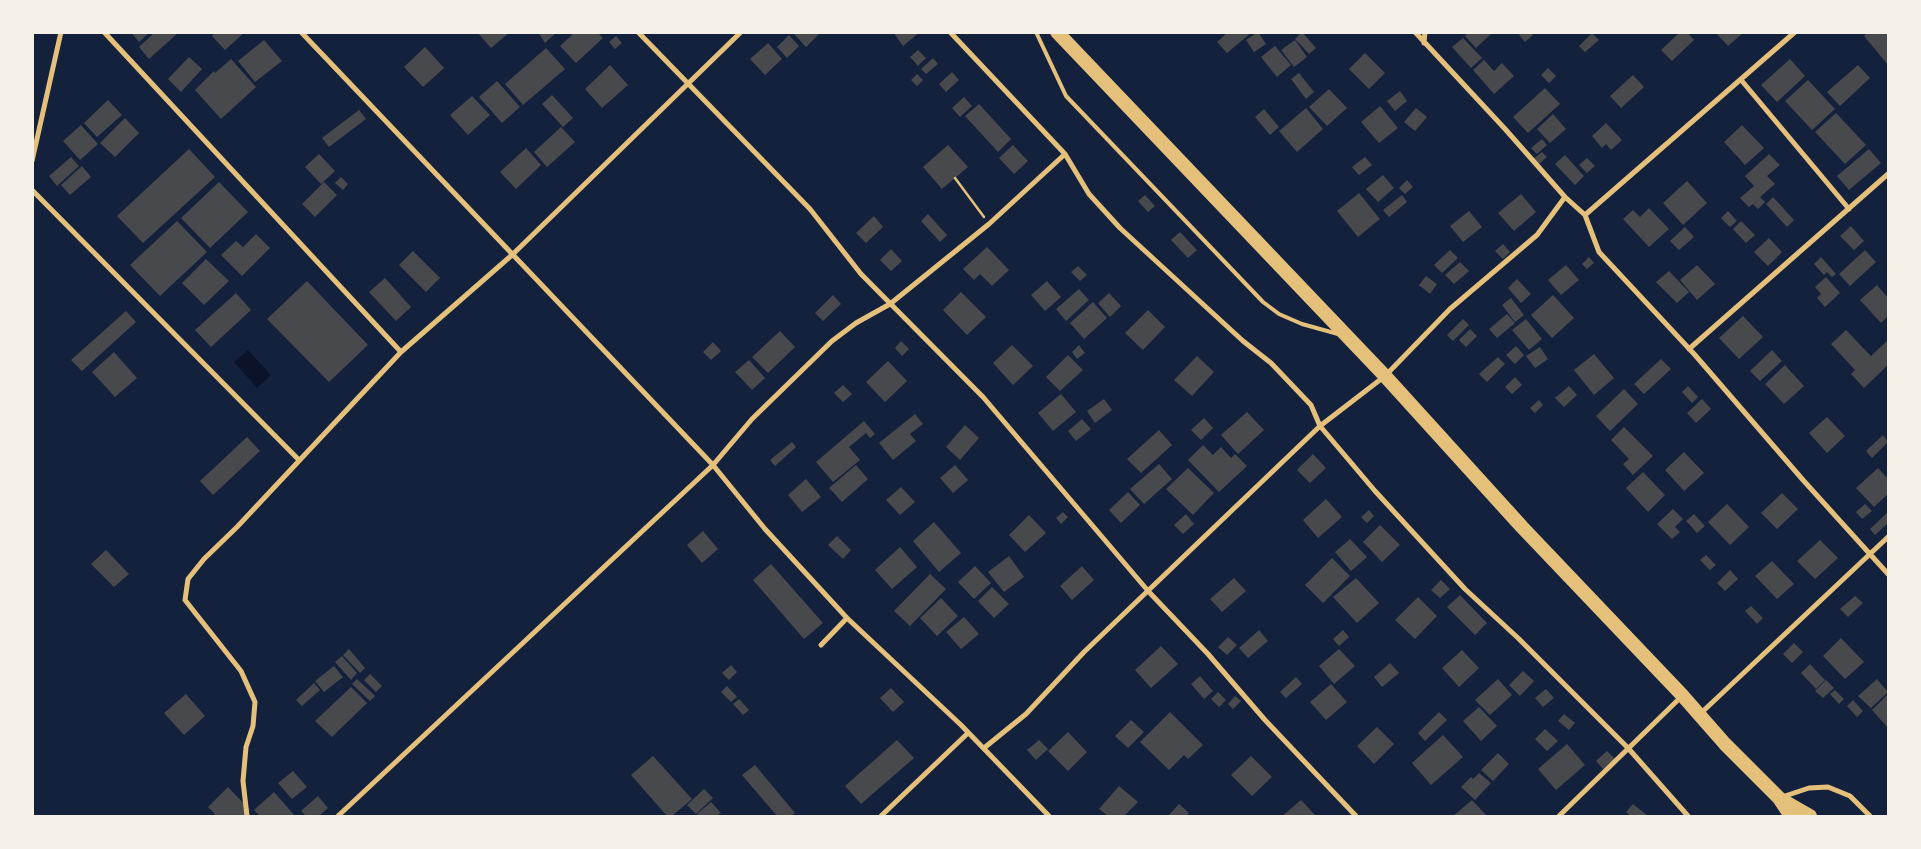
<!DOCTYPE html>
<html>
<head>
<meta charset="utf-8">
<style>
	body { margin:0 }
	#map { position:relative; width:1921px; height:849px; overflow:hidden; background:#14213d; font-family:"Open Sans",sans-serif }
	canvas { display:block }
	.frame { position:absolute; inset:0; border:34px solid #f6f1e7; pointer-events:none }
</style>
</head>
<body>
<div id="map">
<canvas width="1921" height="849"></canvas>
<div class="frame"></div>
</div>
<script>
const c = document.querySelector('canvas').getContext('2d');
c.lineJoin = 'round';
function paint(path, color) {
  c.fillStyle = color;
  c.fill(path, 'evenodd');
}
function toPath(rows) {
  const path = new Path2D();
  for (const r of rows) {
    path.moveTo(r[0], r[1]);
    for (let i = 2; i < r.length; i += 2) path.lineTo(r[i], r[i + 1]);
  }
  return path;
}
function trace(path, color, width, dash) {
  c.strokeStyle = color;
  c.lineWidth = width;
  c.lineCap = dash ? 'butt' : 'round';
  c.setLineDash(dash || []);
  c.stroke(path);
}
const water = toPath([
	[248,350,271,375,257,388,234,362]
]);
const building = toPath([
	[131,32,150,32,139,42],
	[155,32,179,32,149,59,139,47],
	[216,32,245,32,225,50,212,36],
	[477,32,510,32,491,48],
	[538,32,557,32,545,43],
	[575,32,597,32,603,38,576,63,560,46],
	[792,32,821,32,806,47],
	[893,32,920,32,903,46],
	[1228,32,1252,32,1227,53,1217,42],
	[1258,32,1266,44,1254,52,1246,40],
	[1302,32,1316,48,1309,54,1295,39],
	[1469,32,1493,32,1476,48,1465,36],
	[1522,32,1530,32,1533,35,1525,42,1519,35],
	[1680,32,1687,32,1694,40,1672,61,1661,50],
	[1715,32,1744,32,1728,46],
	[1868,32,1888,32,1888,65,1864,36],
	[1592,33,1599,40,1585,52,1579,46],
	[789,35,799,46,787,58,777,47],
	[616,36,622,43,615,49,609,42],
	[1463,38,1482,58,1471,68,1452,47],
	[264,40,282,61,255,82,238,61],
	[1295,40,1307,57,1294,67,1281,50],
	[768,43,782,59,765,75,750,59],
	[1275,46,1291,65,1277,77,1261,57],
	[425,47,444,68,423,87,404,67],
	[546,48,565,69,523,105,505,84],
	[918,50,926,58,918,66,910,57],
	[1365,53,1385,73,1369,89,1349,69],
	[189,57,202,69,181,92,168,79],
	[933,58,938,64,926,74,921,69],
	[231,59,256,87,221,119,195,90,214,71,215,73],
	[1790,59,1805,76,1777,102,1761,85],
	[1484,60,1494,71,1502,63,1514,76,1494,94,1473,70],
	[610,65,628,85,602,108,585,89],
	[1858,65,1870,78,1840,106,1827,92],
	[1548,68,1556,76,1549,83,1541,75],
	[952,72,959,80,946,92,939,84],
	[1299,73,1314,92,1306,99,1291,79],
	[917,74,923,80,917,86,911,80],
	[1633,75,1644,87,1621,108,1610,96],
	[1808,80,1835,109,1812,130,1785,101],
	[497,81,520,107,502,123,479,97],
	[1545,88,1560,104,1528,133,1513,117],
	[1329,89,1347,108,1327,126,1309,107],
	[1400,91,1407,101,1395,111,1387,101],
	[552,95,573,118,563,127,542,104],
	[472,96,490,115,468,135,450,115],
	[964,97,972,106,960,117,952,108],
	[108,100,122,115,97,137,84,123],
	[979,104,1011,139,998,152,965,116],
	[1380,106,1398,128,1379,143,1361,122],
	[1306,108,1323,129,1297,152,1279,131],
	[1416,108,1427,117,1415,131,1404,122],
	[1264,109,1279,127,1270,135,1255,117],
	[359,110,366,119,329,147,322,138],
	[1836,113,1866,145,1845,164,1815,132],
	[1553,114,1566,129,1550,143,1537,129],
	[125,118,139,133,115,157,100,143],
	[1606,123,1622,140,1611,150,1606,144,1602,148,1592,136],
	[81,125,98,144,80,160,63,141],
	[1742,125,1764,148,1745,165,1724,142],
	[561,127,575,142,547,167,534,152],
	[1542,139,1547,145,1537,154,1531,148],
	[948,145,968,167,942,189,923,167],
	[1013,145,1028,161,1014,174,999,158],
	[526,148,541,165,516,189,500,172],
	[189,149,215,177,143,243,117,216],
	[1869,149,1881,163,1849,190,1837,176],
	[1542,152,1547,157,1538,165,1533,159],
	[319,154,335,171,321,184,305,167],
	[1769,154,1780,165,1767,176,1775,184,1760,197,1765,202,1758,209,1753,204,1749,207,1740,198,1754,186,1745,176],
	[1565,155,1584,176,1575,185,1555,164],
	[71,157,79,166,57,186,49,176],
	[1365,157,1372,165,1359,175,1352,167],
	[1587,158,1595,166,1587,173,1579,165],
	[82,166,91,177,70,195,61,185],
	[1383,175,1394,188,1378,202,1366,189],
	[341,177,348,184,343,190,335,183],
	[1407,180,1413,187,1405,194,1399,188],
	[1687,181,1707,203,1683,225,1663,203],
	[219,182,248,212,210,248,181,218],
	[324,182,337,195,315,217,302,204],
	[1359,193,1380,219,1358,237,1337,211],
	[1521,194,1536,212,1514,231,1498,213],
	[1145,195,1155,206,1148,212,1138,201],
	[1402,195,1407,202,1389,217,1383,210],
	[1773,197,1794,220,1787,227,1766,204],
	[1649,208,1669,229,1649,247,1623,219,1633,210,1640,217],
	[1469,211,1482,227,1463,242,1450,226],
	[1728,211,1737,221,1730,227,1721,218],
	[928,214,947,235,940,242,921,221],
	[874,216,883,227,866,243,856,233],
	[177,221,207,252,160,296,130,265],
	[1741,221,1755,235,1746,243,1733,229],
	[1851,226,1864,241,1854,250,1840,236],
	[1685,227,1694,237,1679,250,1670,241],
	[1180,232,1197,250,1188,258,1171,240],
	[256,234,270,248,242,276,221,255,236,241,243,247],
	[1769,238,1782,252,1768,266,1754,252],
	[1503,244,1510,252,1503,259,1495,251],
	[987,247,1009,270,992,286,980,274,974,280,963,269],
	[891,249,902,261,891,271,880,260],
	[1450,250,1458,258,1442,273,1434,265],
	[1865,250,1876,262,1850,286,1839,274],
	[413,251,440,278,426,292,399,265],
	[1589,257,1594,263,1587,269,1582,264],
	[1821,257,1836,274,1832,277,1827,272,1824,275,1814,264],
	[206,259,229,281,204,305,182,283],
	[1460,262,1469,271,1454,284,1445,275],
	[1566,265,1579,280,1561,295,1548,280],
	[1697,265,1715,284,1697,300,1680,280],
	[1078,266,1087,275,1080,281,1071,272],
	[1669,271,1689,292,1677,303,1656,282],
	[1426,276,1437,284,1430,294,1419,285],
	[1826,277,1840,293,1825,307,1817,298,1821,294,1815,287],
	[385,278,411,307,396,321,369,292],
	[1517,279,1531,294,1521,303,1508,288],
	[307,281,368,345,329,382,267,319],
	[1047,281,1061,297,1045,311,1031,295],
	[1877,285,1888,298,1888,316,1881,323,1860,300],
	[1079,289,1089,300,1066,321,1056,309],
	[961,292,986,317,967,335,943,310],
	[236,293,251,310,211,347,195,330],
	[1109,293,1121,306,1110,317,1098,303],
	[833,295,841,304,823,321,815,313],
	[1553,295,1574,318,1552,338,1531,315],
	[1511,298,1524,315,1515,322,1502,305],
	[1093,302,1107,318,1084,339,1070,323],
	[1148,310,1165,327,1143,350,1125,333],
	[126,311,136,322,82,371,71,360],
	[1507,314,1515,323,1497,338,1489,329],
	[1743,316,1763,337,1739,359,1719,338],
	[1463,319,1469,325,1453,341,1447,335],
	[1526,319,1542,339,1529,350,1512,330],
	[1470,329,1477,336,1466,347,1459,340],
	[1846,330,1871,356,1888,340,1888,365,1864,388,1851,374,1855,370,1831,344],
	[780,331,795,347,768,373,752,357],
	[901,341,909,349,902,356,895,348],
	[713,342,721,351,711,360,703,352],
	[1012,345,1033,366,1013,385,993,363],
	[1079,345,1085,353,1077,359,1072,352],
	[1516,346,1524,355,1515,364,1506,355],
	[1540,347,1548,359,1535,368,1526,356],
	[1772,350,1782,361,1760,381,1750,371],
	[114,352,137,378,115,397,92,372],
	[1594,354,1614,378,1594,395,1574,370],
	[1068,355,1083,370,1060,391,1046,377],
	[1197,356,1214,372,1192,396,1174,380],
	[1498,357,1505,364,1487,382,1479,374],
	[1661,359,1671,369,1644,394,1634,384],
	[749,360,765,378,752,390,735,372],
	[888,361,907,381,885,402,866,382],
	[1785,365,1804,386,1784,404,1765,384],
	[1515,377,1522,385,1512,394,1505,387],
	[843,385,852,394,843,402,834,393],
	[1569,386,1577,395,1564,407,1555,398],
	[1688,386,1698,397,1692,403,1682,392],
	[1624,389,1638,404,1610,431,1596,416],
	[1061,394,1076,412,1053,431,1038,413],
	[1104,399,1112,410,1095,423,1087,411],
	[1702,399,1711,409,1696,423,1687,413],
	[1539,400,1543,405,1535,413,1530,408],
	[1247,412,1264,430,1238,454,1221,435],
	[915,414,923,424,910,434,916,441,893,460,879,443],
	[1827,417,1845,436,1827,453,1809,433],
	[1204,418,1213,428,1201,440,1191,430],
	[1082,419,1091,429,1076,441,1068,431],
	[864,421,875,434,870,438,866,433,849,447,860,460,833,482,816,462],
	[965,425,979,438,960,460,946,447],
	[1624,427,1653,456,1633,475,1623,464,1629,459,1611,440],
	[1159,430,1172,445,1141,473,1127,459],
	[1883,435,1888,442,1872,458,1866,451],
	[247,437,260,451,213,495,200,481],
	[792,442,796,447,775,466,770,460],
	[1203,445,1213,455,1221,447,1231,458,1235,454,1247,466,1219,492,1188,460],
	[1684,452,1704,473,1684,491,1665,470],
	[1313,454,1326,468,1310,483,1297,470],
	[1159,464,1172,479,1144,504,1130,489],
	[856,465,868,479,842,502,829,488],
	[955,465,968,480,953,493,940,478],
	[1188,468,1214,493,1193,515,1166,489],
	[1878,468,1888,479,1888,494,1874,507,1856,488],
	[1643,472,1665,495,1648,512,1626,488],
	[806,479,821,497,802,512,788,495],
	[901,487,915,502,900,515,886,500],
	[1128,492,1140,505,1121,523,1109,510],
	[1782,493,1798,509,1777,529,1761,513],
	[1326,499,1342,517,1318,538,1303,520],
	[1727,504,1749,527,1730,545,1708,522],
	[1865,504,1872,511,1862,519,1856,512],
	[1673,509,1683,519,1675,527,1680,532,1672,539,1657,524],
	[1369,510,1374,516,1367,523,1361,517],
	[1063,512,1068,517,1061,524,1056,518],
	[1888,512,1888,523,1875,535,1870,529],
	[1186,514,1194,524,1183,534,1174,525],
	[1694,514,1705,526,1697,533,1686,521],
	[1029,515,1046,533,1025,552,1009,535],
	[934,522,961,553,939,572,913,541],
	[1380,525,1400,545,1382,562,1363,542],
	[703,531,718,549,702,563,687,545],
	[837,536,851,550,843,559,828,545],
	[1350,539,1367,557,1351,571,1335,552],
	[1820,540,1838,558,1815,579,1797,561],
	[900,547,917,567,892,589,875,570],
	[106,550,129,574,114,587,91,564],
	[1706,555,1716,565,1710,570,1700,560],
	[1009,556,1024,577,1004,592,988,572],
	[1332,558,1350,576,1323,603,1305,585],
	[1772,561,1794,584,1777,599,1755,576],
	[771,564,823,623,804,639,753,580],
	[975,566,991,583,974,599,958,582],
	[1082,566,1094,580,1072,600,1060,586],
	[1730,570,1738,579,1725,591,1717,583],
	[930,574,946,589,910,626,894,611],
	[1234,578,1246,591,1222,612,1210,599],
	[1356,578,1379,603,1357,623,1333,597],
	[1441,580,1450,589,1440,598,1431,590],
	[992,587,1009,604,994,618,978,601],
	[1460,595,1487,623,1475,635,1447,607],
	[1855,596,1863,603,1848,617,1840,609],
	[1418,597,1437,616,1415,639,1395,620],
	[941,598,958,616,937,636,920,618],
	[1751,606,1763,618,1757,624,1745,611],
	[964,617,979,634,961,649,946,632],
	[1259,630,1268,641,1248,658,1239,648],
	[1343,630,1349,637,1339,646,1333,639],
	[1228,637,1237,645,1227,655,1218,647],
	[1841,638,1864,662,1845,679,1823,656],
	[1794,643,1803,652,1792,663,1783,654],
	[1161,646,1178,664,1151,688,1135,670],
	[349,649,365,668,360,673,343,655],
	[1339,649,1355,666,1334,684,1319,666],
	[1462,650,1479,668,1459,687,1442,668],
	[342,656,357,673,351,680,335,662],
	[1390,663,1399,673,1382,687,1374,677],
	[1810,664,1825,680,1816,689,1801,673],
	[731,665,737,672,729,680,722,673],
	[334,666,343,677,324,692,315,681],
	[1523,671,1534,681,1520,696,1509,685],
	[370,674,382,686,376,692,364,680],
	[1200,676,1213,691,1204,699,1191,684],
	[1296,677,1302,684,1286,698,1280,692],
	[357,679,375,696,370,701,352,684],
	[1498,679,1512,695,1490,715,1475,700],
	[1877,679,1888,692,1871,708,1858,696],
	[1826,680,1834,688,1823,698,1815,691],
	[314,683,320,690,302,706,296,700],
	[1331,684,1347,702,1326,720,1310,702],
	[727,686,737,697,731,702,721,692],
	[351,687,367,703,332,737,315,721],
	[891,688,904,702,893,712,880,698],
	[1546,689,1554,698,1543,707,1535,698],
	[1835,690,1844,699,1839,704,1830,694],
	[1218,692,1226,700,1219,707,1211,699],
	[186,694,205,716,184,735,164,713],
	[1888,694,1888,728,1872,710],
	[1235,696,1241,701,1233,709,1228,704],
	[739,699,749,710,743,715,733,704],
	[1853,700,1863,711,1857,717,1847,706],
	[1479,707,1497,726,1481,741,1463,721],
	[1170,712,1203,745,1188,759,1184,755,1169,770,1140,742],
	[1439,712,1447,720,1425,741,1418,733],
	[1564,714,1575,723,1569,730,1558,721],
	[1131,720,1144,732,1128,748,1115,736],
	[1377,727,1394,744,1374,764,1357,746],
	[1545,729,1558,741,1547,751,1535,739],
	[1068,732,1087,752,1068,771,1048,751],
	[1443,735,1463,757,1431,785,1412,763],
	[897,740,914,758,861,804,845,786],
	[1039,740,1048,749,1036,760,1027,750],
	[1567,744,1585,765,1556,790,1538,769],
	[1607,751,1615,759,1603,769,1596,761],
	[1498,753,1509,764,1493,781,1481,770],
	[653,756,692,799,672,816,667,816,631,775],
	[1251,756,1272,777,1252,796,1231,775],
	[755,765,795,813,791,816,777,816,742,775],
	[293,771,307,787,292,799,278,783],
	[1479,773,1491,783,1475,800,1461,787,1471,777,1473,779],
	[1119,786,1138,802,1124,816,1108,816,1099,809],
	[228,787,250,810,244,816,213,816,215,814,208,807],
	[704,789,713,798,696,814,687,805],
	[274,792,295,816,260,816,254,810],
	[318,796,328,808,319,816,306,816,301,811],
	[1301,800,1316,816,1282,816],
	[1472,800,1486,815,1453,816],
	[711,802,721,813,716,816,700,816,697,814],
	[1179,804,1189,813,1186,816,1168,816],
	[1633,804,1648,816,1631,816,1626,812]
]);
const path = toPath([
	[955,178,984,217]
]);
const service = toPath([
	[1036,32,1066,96,1263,302,1279,314,1302,324,1338,334]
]);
const minor = toPath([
	[104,32,401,352],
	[301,32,713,465,765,529,847,618,961,725,1049,816],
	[638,32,810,209,861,274,983,397,1149,592,1208,654,1265,720,1356,816],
	[950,32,1065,154],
	[1415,32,1506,130,1565,197,1585,215,1599,252,1695,355,1803,480,1888,574],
	[1424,43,1425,32],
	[1742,81,1849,209],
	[32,161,61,32],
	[32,190,299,460],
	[1585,215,1795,32],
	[1689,349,1888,174],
	[821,645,847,618],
	[1700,714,1888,537],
	[984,748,1026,714,1084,652,1320,426,1385,376,1450,309,1537,235,1565,197],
	[1782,797,1809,788,1828,787,1850,796,1870,816],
	[247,816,243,781,246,747,253,726,255,702,241,671,185,600,188,579,204,559,237,527,401,352,512,255,741,32],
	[338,816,713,465,752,419,832,341,856,323,890,304,989,224,1065,154,1089,194,1120,228,1243,341,1271,363,1311,405,1320,426,1375,491,1465,589,1518,638,1628,748,1688,816],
	[881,816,968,733],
	[1559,816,1682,696]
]);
const trunk = toPath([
	[1057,32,1385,376,1522,527,1682,695,1725,744,1779,798,1791,816],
	[1782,800,1810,816]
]);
paint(water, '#0b132b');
paint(building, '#48494c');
trace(path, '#e5c07b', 2.5);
trace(service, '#e5c07b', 4);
trace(minor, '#e5c07b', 5);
trace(trunk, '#e5c07b', 14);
</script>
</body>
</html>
